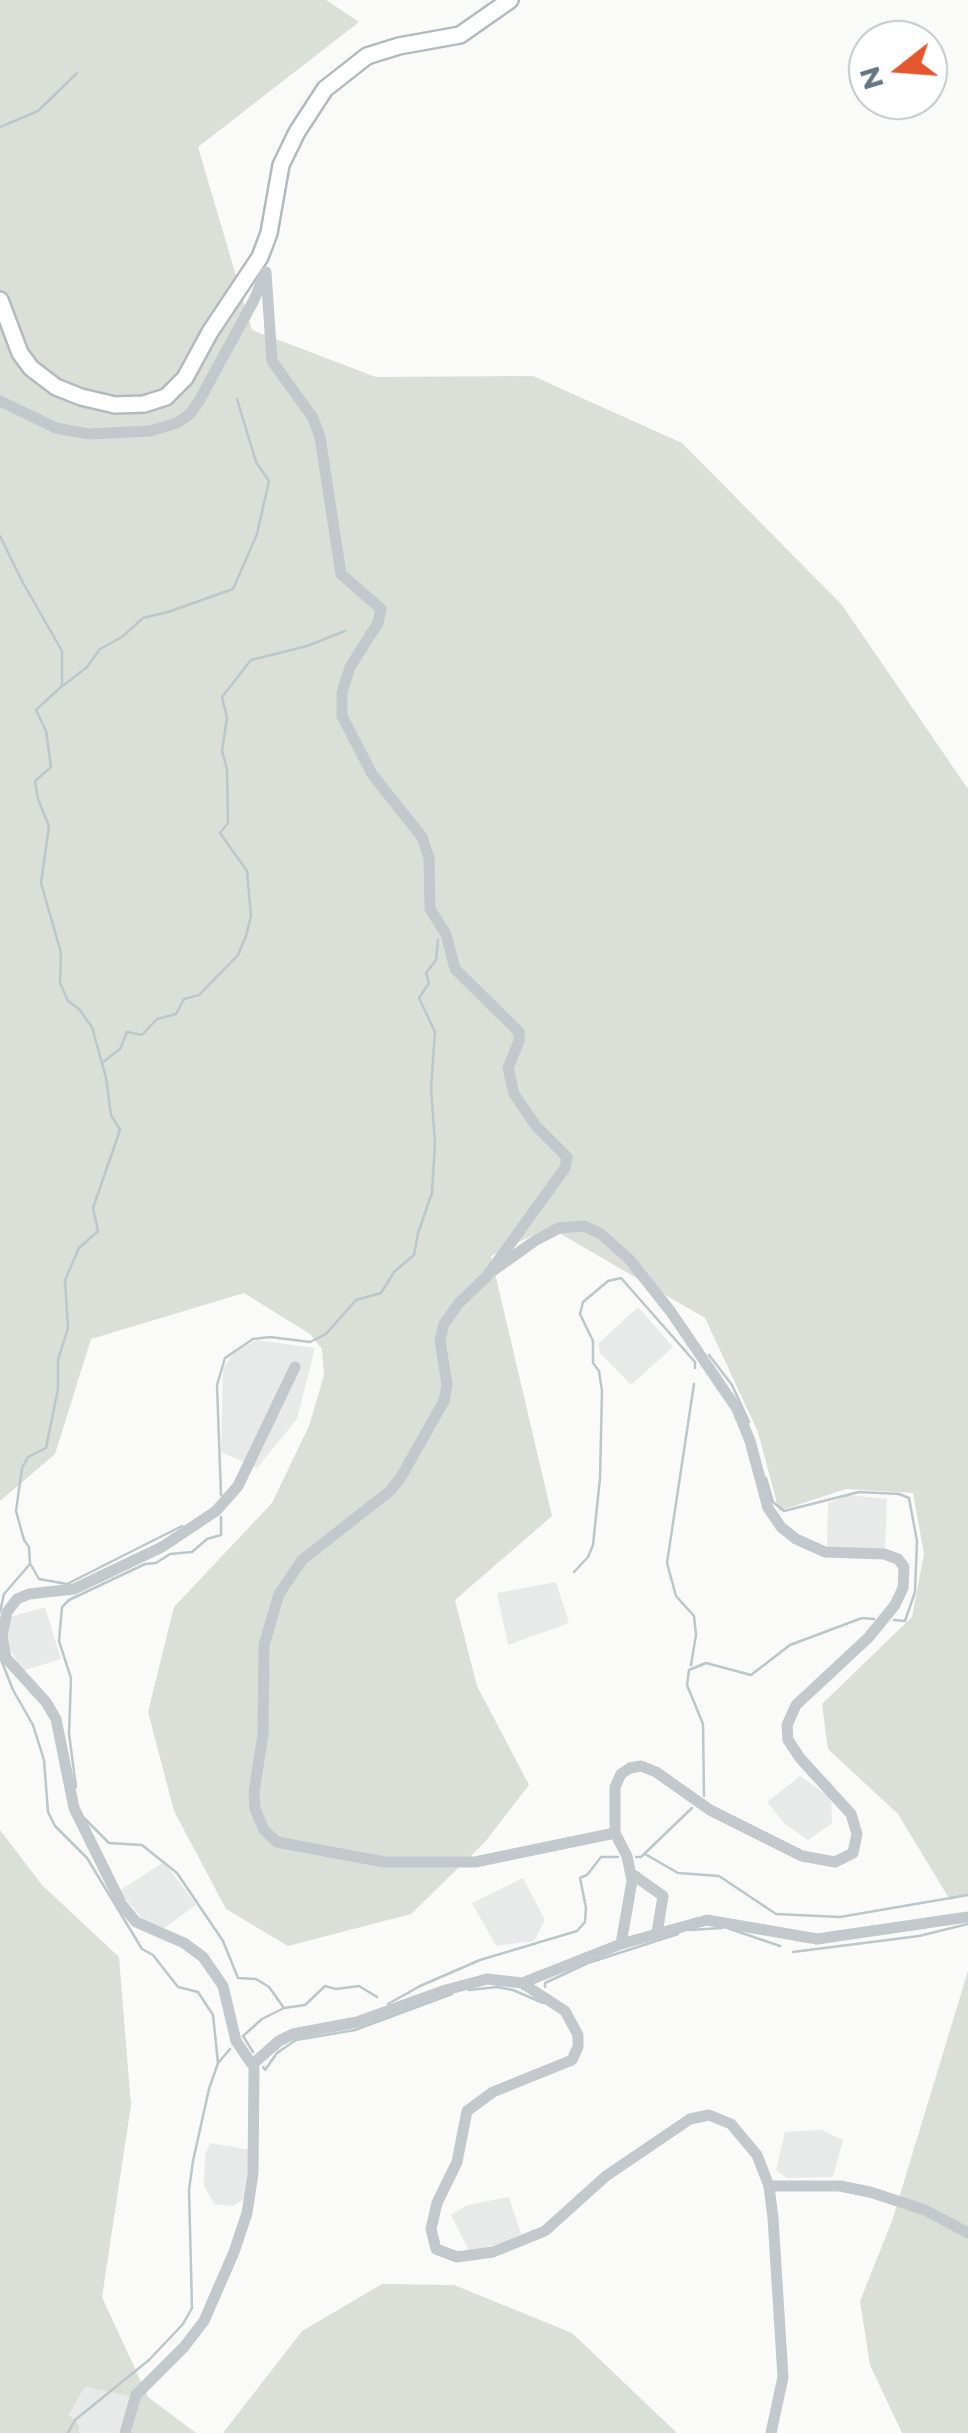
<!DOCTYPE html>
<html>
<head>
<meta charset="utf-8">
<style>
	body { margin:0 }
	#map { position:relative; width:968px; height:2433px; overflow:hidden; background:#fafaf8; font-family:Montserrat,sans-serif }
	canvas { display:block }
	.north { position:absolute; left:848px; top:20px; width:100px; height:100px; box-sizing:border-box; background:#fff; border:2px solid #c1c8cd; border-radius:50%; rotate:253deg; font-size:28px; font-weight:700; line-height:40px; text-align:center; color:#657683 }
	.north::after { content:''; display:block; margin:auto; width:35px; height:45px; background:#e4572e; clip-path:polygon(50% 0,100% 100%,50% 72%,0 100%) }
</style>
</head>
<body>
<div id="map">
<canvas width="968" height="2433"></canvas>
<div class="north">N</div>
</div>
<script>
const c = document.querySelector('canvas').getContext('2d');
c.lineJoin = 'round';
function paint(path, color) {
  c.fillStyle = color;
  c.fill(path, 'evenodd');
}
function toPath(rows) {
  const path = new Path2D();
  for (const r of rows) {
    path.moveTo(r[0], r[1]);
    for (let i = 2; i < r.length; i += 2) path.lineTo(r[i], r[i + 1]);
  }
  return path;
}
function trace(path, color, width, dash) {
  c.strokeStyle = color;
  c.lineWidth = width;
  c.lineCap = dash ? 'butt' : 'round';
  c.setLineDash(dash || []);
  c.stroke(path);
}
const built = toPath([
	[638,1307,673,1347,631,1385,600,1353,598,1344],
	[257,1340,315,1348,297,1419,257,1468,221,1452,223,1369,233,1353],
	[849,1495,887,1499,885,1551,827,1548,828,1503],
	[556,1582,569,1623,508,1645,497,1593],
	[45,1607,61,1659,22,1671,6,1642,10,1617],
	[800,1776,831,1798,832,1823,808,1840,784,1823,767,1802],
	[164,1862,196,1905,163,1929,144,1921,119,1891],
	[523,1878,545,1920,534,1941,496,1946,472,1903],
	[822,2130,843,2140,833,2177,787,2178,776,2170,785,2132],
	[210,2143,250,2150,243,2200,233,2206,214,2204,204,2186,205,2155],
	[509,2197,521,2234,500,2244,469,2251,451,2215,467,2205],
	[85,2387,131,2396,122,2433,79,2433,79,2425,69,2416]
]);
const green = toPath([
	[0,0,326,0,359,22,198,147,252,330,376,377,533,376,682,443,842,605,968,789,968,1894,950,1900,898,1814,828,1749,822,1704,912,1617,924,1554,913,1493,846,1489,779,1511,758,1432,705,1318,549,1227,491,1256,552,1516,455,1600,477,1686,529,1785,485,1842,411,1914,288,1946,226,1909,174,1811,148,1712,174,1607,272,1503,309,1426,324,1375,322,1349,310,1334,244,1293,91,1339,55,1454,0,1501],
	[0,1830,42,1885,119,1957,131,2105,102,2297,148,2397,196,2433,122,2433,130,2396,85,2387,69,2415,79,2425,79,2433,0,2433],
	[968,1971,968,2433,902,2433,870,2365,860,2301,892,2221],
	[382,2284,454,2285,572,2333,677,2433,223,2433,302,2331]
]);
const stream = toPath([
	[0,127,38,111,77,73],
	[0,536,22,581,62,651,62,686,36,710,46,731,51,767,35,781,38,799,49,826,41,883,61,953,60,983,68,1001,79,1009,92,1027,106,1078,111,1115,120,1130,93,1208,98,1231,79,1248,65,1280,68,1328,58,1360,58,1389,46,1448,28,1457,22,1468,16,1511,24,1540,29,1547,30,1564,4,1594,0,1612],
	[64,685,87,667,100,649,122,637,143,618,168,612,233,589,257,534,269,481,256,462,237,399],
	[102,1063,120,1049,127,1032,142,1035,157,1019,176,1014,184,999,199,995,238,955,246,936,251,916,247,871,220,833,228,823,227,769,222,751,227,718,222,697,251,660,307,646,345,631],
	[709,1355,732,1385,749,1422],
	[766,1478,773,1502,784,1511,859,1492,899,1494,909,1498,917,1541,915,1592,905,1621,894,1620],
	[221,1495,217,1385,225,1358,253,1339,270,1337,310,1342,326,1334,356,1300,381,1293,394,1272,414,1255,418,1233,432,1193,435,1143,431,1088,435,1032,419,998,429,983,426,973,436,960,438,940],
	[31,1565,39,1579,67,1584,182,1526],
	[574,1572,588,1557,593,1545,600,1478,602,1391,599,1371,593,1363,593,1341,580,1314,583,1302,608,1281,621,1278,695,1362,695,1368],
	[0,1657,13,1690,33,1725,44,1760,48,1812,55,1826,87,1858,142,1949,153,1955,178,1987,198,1992,213,2015,218,2063],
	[691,1665,696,1635,694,1616,676,1596,667,1563,694,1384],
	[76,1787,69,1734,71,1678,59,1641,62,1607,69,1600,145,1564,156,1563,170,1554,192,1552,207,1539,221,1535,221,1517],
	[704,1796,703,1724,687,1685,689,1670,706,1663,751,1675,790,1645,862,1618,874,1619],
	[84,1818,109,1843,142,1845,177,1873,223,1941,238,1978,256,1979,269,1987,284,2008],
	[645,1854,678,1873,719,1876,776,1914,840,1917,968,1895],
	[636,1857,641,1857,692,1808],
	[730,1929,780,1946],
	[690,1930,722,1928],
	[793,1952,919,1936,968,1924],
	[545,1987,545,1983,588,1963,678,1934],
	[469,1990,497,1987,513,1990,543,2003],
	[388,2004,420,1986,480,1960,577,1931,585,1922,586,1908,580,1878,587,1875,601,1857,618,1857],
	[253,2052,243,2036,262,2019,284,2008,305,2005,325,1986,336,1989,359,1986,377,1997],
	[263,2067,265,2070,277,2053,296,2040,355,2030,452,1994],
	[68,2433,75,2420,149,2360,183,2324,192,2308,189,2190,193,2161,209,2089,218,2063,230,2049]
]);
const street = toPath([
	[266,272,272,361,313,418,320,437,341,574,381,609,378,623,350,667,342,693,342,716,372,774,422,837,429,858,430,909,446,934,455,969,519,1032,519,1041,508,1068,514,1094,536,1126,567,1157,565,1168,487,1276,459,1303,444,1324,440,1340,447,1385,444,1401,401,1477,390,1491,302,1560,279,1594,264,1645,263,1734,254,1792,255,1809,264,1830,277,1842,384,1862,475,1862,615,1833],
	[0,401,56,428,89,434,150,431,177,423,190,414,199,401,254,300,265,273],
	[494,1270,536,1240,559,1228,584,1226,601,1234,629,1259,671,1312,737,1409,750,1441,768,1508,781,1527,796,1539,825,1552,884,1554,898,1559,904,1567,903,1588,895,1605,868,1638,796,1705,787,1725,788,1740,800,1758,851,1814,857,1834,853,1853,835,1862,802,1856,710,1810,656,1772,641,1766,630,1768,621,1774,615,1787,615,1833,627,1856,632,1881,621,1944],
	[632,1874,663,1896,657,1933],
	[522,1983,621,1944,707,1920,817,1939,968,1917],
	[255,2062,279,2041,293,2034,357,2022,446,1990,487,1979,522,1983,565,2011,578,2035,578,2047,572,2060,493,2092,467,2111,457,2162,437,2203,431,2229,436,2249,457,2257,493,2252,545,2231,606,2176,690,2119,709,2115,731,2124,757,2155,769,2186,773,2218,783,2377,771,2433],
	[251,2063,236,2041,223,1986,203,1957,184,1943,136,1922,122,1905,74,1808,56,1719,46,1702,6,1658,2,1636,7,1612,17,1599,29,1594,74,1589,162,1547,216,1511,238,1486,295,1367],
	[769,2186,840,2186,870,2192,925,2210,968,2233],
	[125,2433,136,2395,184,2347,204,2321,234,2252,247,2213,253,2173,254,2068]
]);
const secondary = toPath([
	[0,300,20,353,31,368,56,387,81,397,115,405,144,404,166,397,185,378,210,332,260,257,269,233,281,165,297,132,325,89,367,56,399,46,460,35,510,0]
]);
paint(built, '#e8e9e9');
paint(green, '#dadfd7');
trace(stream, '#bbc7cb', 2.5);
trace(secondary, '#b3babf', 20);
trace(street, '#c3c8cc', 11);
trace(secondary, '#fff', 15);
</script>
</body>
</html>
